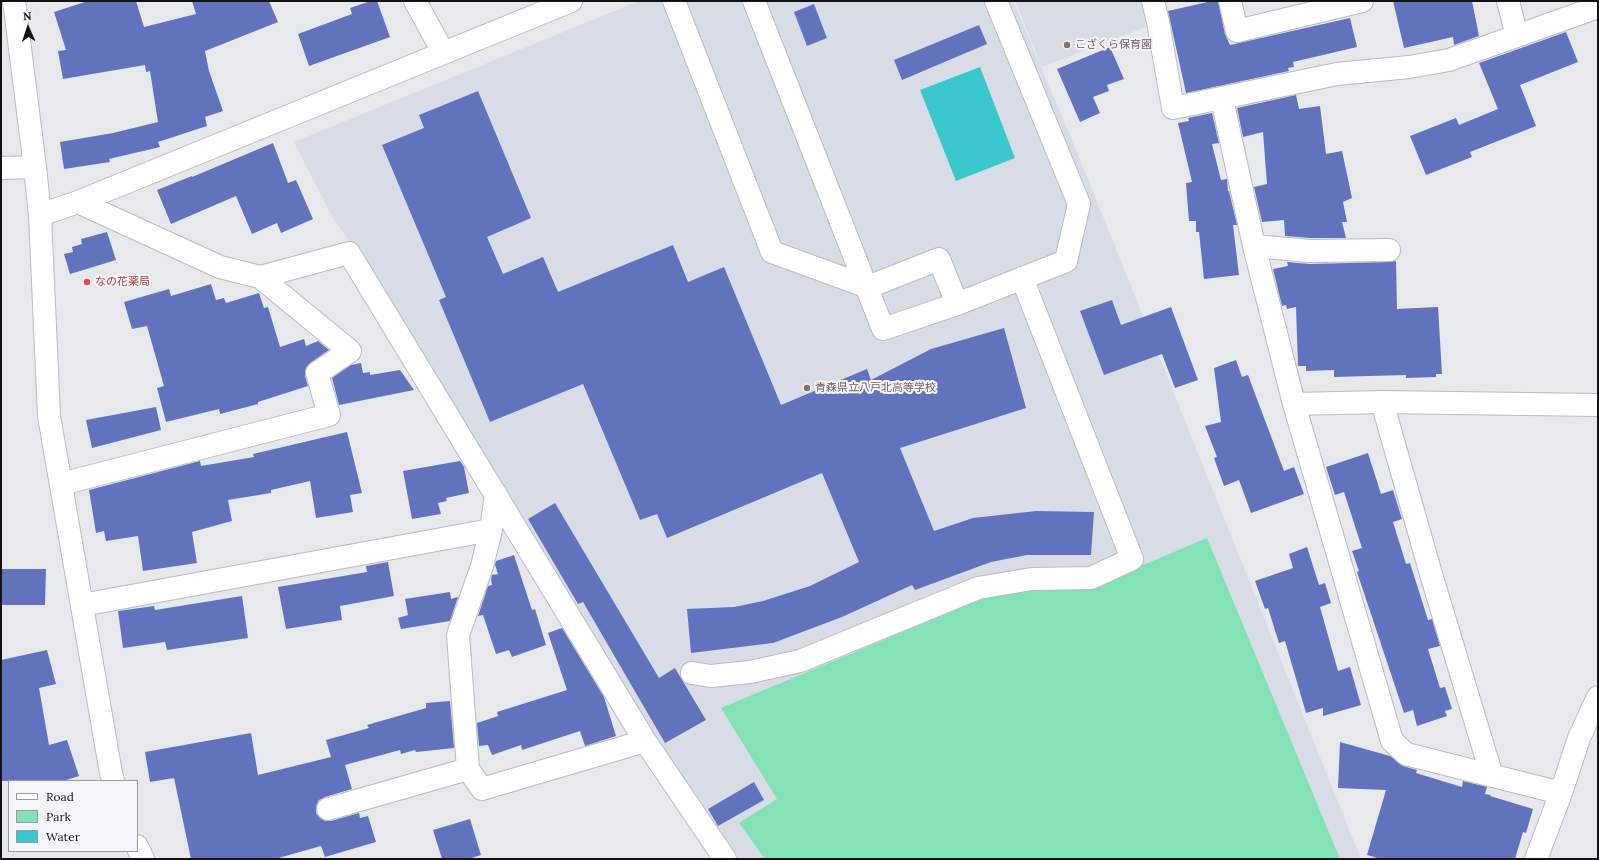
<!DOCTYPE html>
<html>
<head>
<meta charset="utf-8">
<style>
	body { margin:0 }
	#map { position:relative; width:1599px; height:860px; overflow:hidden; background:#e7e8ec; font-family:Lora,serif }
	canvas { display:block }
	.frame { position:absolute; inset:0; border:2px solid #121214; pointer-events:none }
	.legend { position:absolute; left:8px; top:780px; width:130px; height:72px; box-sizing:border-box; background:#f4f5fa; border:1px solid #9a9a9e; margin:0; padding:5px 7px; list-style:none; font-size:12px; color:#121214 }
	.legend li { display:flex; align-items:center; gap:8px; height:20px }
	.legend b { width:20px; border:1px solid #9a9a9e }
	.north { position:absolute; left:8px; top:8px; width:40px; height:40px; -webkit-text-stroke:3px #f4f5fa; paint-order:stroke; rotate:357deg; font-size:11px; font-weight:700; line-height:16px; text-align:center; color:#121214 }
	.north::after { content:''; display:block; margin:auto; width:14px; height:18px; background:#121214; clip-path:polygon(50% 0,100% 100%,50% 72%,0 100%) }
</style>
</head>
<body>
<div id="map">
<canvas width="1599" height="860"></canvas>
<div class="frame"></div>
<ul class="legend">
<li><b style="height:5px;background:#fff"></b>Road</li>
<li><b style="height:11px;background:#82e2b5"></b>Park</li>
<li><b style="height:11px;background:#3ac7ce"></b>Water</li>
</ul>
<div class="north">N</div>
</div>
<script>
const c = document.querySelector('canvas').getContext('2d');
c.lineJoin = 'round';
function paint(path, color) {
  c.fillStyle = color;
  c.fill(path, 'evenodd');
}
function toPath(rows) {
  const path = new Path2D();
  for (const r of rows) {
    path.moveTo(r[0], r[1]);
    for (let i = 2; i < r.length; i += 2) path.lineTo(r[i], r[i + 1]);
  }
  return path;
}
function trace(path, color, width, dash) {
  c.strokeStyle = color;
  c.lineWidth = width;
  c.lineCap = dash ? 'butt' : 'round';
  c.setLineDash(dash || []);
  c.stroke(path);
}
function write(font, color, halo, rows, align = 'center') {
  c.font = font + ' Lora,"Noto Sans JP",serif';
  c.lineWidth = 4;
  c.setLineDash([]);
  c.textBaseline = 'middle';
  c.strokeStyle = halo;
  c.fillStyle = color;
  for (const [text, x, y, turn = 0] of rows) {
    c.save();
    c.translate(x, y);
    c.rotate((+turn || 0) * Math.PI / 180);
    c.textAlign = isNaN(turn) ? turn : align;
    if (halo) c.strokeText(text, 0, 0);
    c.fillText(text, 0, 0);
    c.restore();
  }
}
const built = toPath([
	[639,1,1013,1,1075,147,1361,859,737,859,644,722,377,282,333,218,294,142],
	[1015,1,1153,1,1158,22,1042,67]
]);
const green = toPath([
	[1207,538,1340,859,765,859,739,823,777,799,721,708,994,594,1036,589,1096,585]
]);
const water = toPath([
	[980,67,1015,158,956,181,920,90]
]);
const building = toPath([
	[88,1,136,1,144,27,196,14,192,1,269,1,278,22,205,51,209,71,223,111,205,117,207,126,158,142,160,147,109,159,110,162,64,169,60,142,113,133,158,122,150,71,146,72,145,65,63,79,58,51,66,50,54,12],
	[371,1,377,1,390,37,309,66,298,34,352,14,350,8],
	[1212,1,1218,1,1225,34,1230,45,1350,18,1357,47,1293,62,1294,67,1288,68,1289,71,1186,93,1168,11],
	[1393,1,1472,1,1479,36,1454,45,1453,37,1404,48],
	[814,4,827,38,807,46,794,12],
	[979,25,987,44,902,80,894,60],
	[1566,32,1578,62,1520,85,1536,126,1470,152,1472,157,1426,175,1410,136,1456,118,1459,125,1498,109,1479,63],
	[1110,47,1124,79,1107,85,1109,91,1093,97,1100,113,1080,122,1057,69],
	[478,91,531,218,487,237,503,274,543,257,558,292,673,245,688,282,724,267,781,405,867,369,871,380,931,349,1004,328,1026,408,900,448,934,531,973,518,1036,511,1094,512,1091,555,1027,555,991,562,915,590,912,585,842,617,773,643,691,653,687,609,734,607,763,601,810,586,859,562,822,473,667,538,657,514,640,520,583,384,490,422,439,300,446,297,382,145,424,128,419,115],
	[1296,95,1299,109,1320,106,1326,154,1342,151,1352,198,1343,202,1347,222,1342,222,1346,238,1310,238,1285,236,1284,220,1262,222,1254,187,1267,184,1263,132,1243,137,1237,108],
	[1212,113,1219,143,1212,144,1221,180,1227,179,1228,191,1229,191,1237,225,1233,225,1239,275,1204,279,1199,232,1196,232,1196,221,1189,221,1186,183,1192,182,1178,123,1189,121,1188,118],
	[273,143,288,183,296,180,313,219,281,233,277,223,252,234,236,196,171,224,157,190,192,176,192,177],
	[107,232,116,260,70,274,64,254,73,252,72,247,82,244,81,239],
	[1396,261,1397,309,1438,307,1442,374,1436,374,1436,377,1406,378,1406,375,1334,377,1334,370,1306,371,1306,366,1298,366,1296,307,1287,309,1286,305,1282,306,1273,269,1288,266,1287,262,1310,264,1389,262],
	[211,284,216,300,224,298,226,303,259,293,264,308,268,307,280,347,304,339,306,346,318,341,329,350,310,363,306,368,305,376,308,386,258,402,258,404,220,414,219,409,166,422,157,388,164,386,147,326,132,329,124,302,169,289,171,296],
	[1112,300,1121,325,1171,307,1198,380,1175,388,1162,354,1104,375,1080,311],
	[1236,360,1242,377,1248,375,1284,471,1294,467,1304,494,1251,513,1239,480,1224,486,1214,458,1217,457,1205,426,1221,422,1214,368],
	[361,363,363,373,370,372,370,375,400,370,414,390,339,405,332,378,351,365],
	[156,407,161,430,92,448,86,420],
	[347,432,362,493,350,495,353,512,316,518,310,481,271,490,271,493,228,500,232,521,192,532,197,563,143,571,138,536,106,541,104,531,96,533,89,490,200,461,201,466,254,457,253,454],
	[1368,453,1381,494,1393,490,1402,519,1393,522,1406,564,1410,563,1428,620,1432,619,1440,646,1428,649,1440,688,1445,687,1452,709,1445,711,1447,716,1417,726,1413,710,1404,713,1357,572,1359,571,1352,551,1362,548,1344,492,1335,495,1326,467],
	[460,461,464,467,469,493,446,498,447,501,438,503,441,514,412,519,403,471],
	[555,503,659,678,675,668,706,720,665,743,583,602,578,604,528,519],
	[1307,547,1319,585,1325,583,1331,603,1320,607,1338,671,1350,667,1361,705,1323,716,1323,708,1306,713,1285,641,1279,643,1268,608,1265,609,1255,581,1293,568,1289,554],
	[514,555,532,610,535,609,546,645,512,657,509,650,496,654,483,615,478,616,488,586,492,585,491,580,492,575,498,574,495,565,496,561],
	[388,562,394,596,340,606,342,620,286,629,278,587,367,572,366,566],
	[1,569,46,569,45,605,1,605],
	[450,592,451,599,458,597,450,621,401,629,398,618,408,615,405,599],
	[242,596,248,638,167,650,165,642,123,648,118,611,154,606,155,610],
	[562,628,604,697,616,736,585,746,580,731,522,750,521,745,492,755,488,745,479,746,477,723,498,716,497,712,567,690,548,633],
	[47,650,56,684,39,688,49,745,67,740,79,776,63,781,1,781,1,660],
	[450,701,454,748,416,752,415,750,401,754,400,750,345,765,352,789,325,797,319,800,316,806,316,813,320,818,325,821,331,821,359,813,360,818,368,816,376,842,325,857,321,846,275,859,191,859,174,778,150,782,145,752,251,733,258,775,331,757,326,740,369,728,367,725,426,708,426,703],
	[1340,742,1390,756,1403,766,1417,770,1416,773,1462,787,1463,781,1487,787,1485,794,1491,795,1490,796,1533,809,1526,833,1523,832,1515,859,1381,859,1367,855,1386,790,1338,788],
	[754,782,764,800,718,826,708,809],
	[470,819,481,855,468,859,442,859,433,830]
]);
const minor = toPath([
	[14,1,35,167,40,215,49,416,111,773,113,781],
	[415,1,443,52],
	[674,1,772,252,868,287,939,259,957,304,1066,261,1079,204,996,1],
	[754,1,883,329,957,304],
	[1153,1,1158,22,1173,108,1337,74,1409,67,1449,60,1598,7],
	[1230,1,1237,31,1362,1],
	[1508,1,1517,36],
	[1222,99,1254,246,1294,404,1392,741,1406,754,1561,793],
	[1,168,35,167],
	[78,202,220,267,260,277,349,253,645,741,725,859],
	[40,215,78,202,571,1],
	[1254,246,1310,251,1389,250],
	[1382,402,1431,574,1492,776],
	[1294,404,1382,402,1598,405],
	[61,484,329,415,317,373,350,351,260,277],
	[496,494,491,530,482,566,458,635,468,769,482,789,645,741],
	[82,605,491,530],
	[692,673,711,676,750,672,800,661,978,588,1032,579,1091,578,1132,559,1022,278],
	[328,809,468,769],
	[137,846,143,859],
	[1536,859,1561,793,1579,738,1598,697]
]);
const markers = [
	[1067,45,4,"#8d6e63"],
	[87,282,4,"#e0444e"],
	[807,388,4,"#8d6e63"]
];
const educationNames = [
	["こざくら保育園",1075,45],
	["青森県立八戸北高等学校",815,388]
];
const healthNames = [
	["なの花薬局",95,282]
];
paint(built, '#d8dce7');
paint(green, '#82e2b5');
paint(water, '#3ac7ce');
paint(building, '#6273bd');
trace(minor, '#b9bbbf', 24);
trace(minor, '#fff', 22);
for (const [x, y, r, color] of markers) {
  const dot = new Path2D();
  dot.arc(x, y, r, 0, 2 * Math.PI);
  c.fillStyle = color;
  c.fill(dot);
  trace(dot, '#f4f5fa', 1.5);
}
write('11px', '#785e54', '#f4f5fa', educationNames, 'left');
write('11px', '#be3a42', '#f4f5fa', healthNames, 'left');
</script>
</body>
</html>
